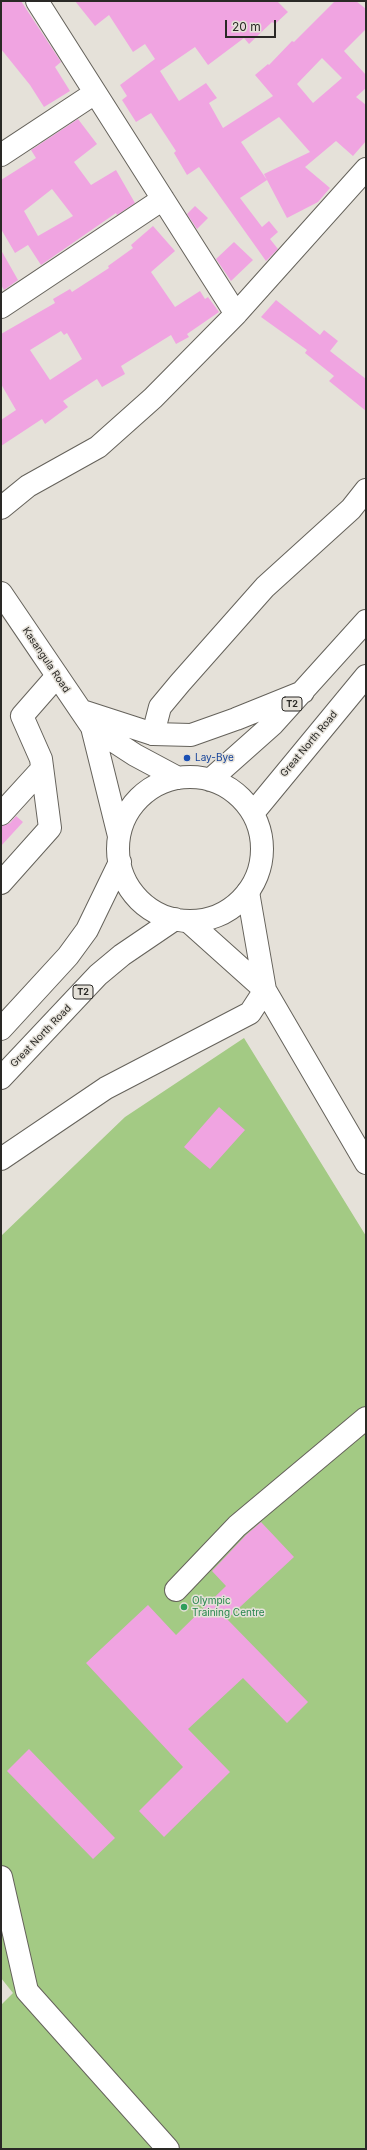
<!DOCTYPE html>
<html>
<head>
<meta charset="utf-8">
<style>
	body { margin:0 }
	#map { position:relative; width:367px; height:2150px; overflow:hidden; background:#e5e1d9; font-family:Inter,sans-serif }
	canvas { display:block }
	.frame { position:absolute; inset:0; border:2px solid #2a2926; pointer-events:none }
	.scale { position:absolute; left:225px; top:20px; width:51px; height:18px; box-sizing:border-box; border:2px solid #2a2926; border-top:0; padding-left:5px; font-size:12px; line-height:14px; white-space:nowrap; color:#2a2926; -webkit-text-stroke:3px #e5e1d9; paint-order:stroke }
</style>
</head>
<body>
<div id="map">
<canvas width="367" height="2150"></canvas>
<div class="frame"></div>
<div class="scale">20 m</div>
</div>
<script>
const c = document.querySelector('canvas').getContext('2d');
c.lineJoin = 'round';
function paint(path, color) {
  c.fillStyle = color;
  c.fill(path, 'evenodd');
}
function toPath(rows) {
  const path = new Path2D();
  for (const r of rows) {
    if (r.length === 3) {
      path.moveTo(r[0] + r[2], r[1]);
      path.arc(r[0], r[1], r[2], 0, 2 * Math.PI);
      continue;
    }
    path.moveTo(r[0], r[1]);
    for (let i = 2; i < r.length; i += 2) path.lineTo(r[i], r[i + 1]);
  }
  return path;
}
function trace(path, color, width, dash) {
  c.strokeStyle = color;
  c.lineWidth = width;
  c.lineCap = dash ? 'butt' : 'round';
  c.setLineDash(dash || []);
  c.stroke(path);
}
function write(font, color, halo, rows, align = 'center') {
  c.font = font + ' Inter,sans-serif';
  c.lineWidth = 3;
  c.setLineDash([]);
  c.textBaseline = 'middle';
  c.strokeStyle = halo;
  c.fillStyle = color;
  for (const [text, x, y, turn = 0] of rows) {
    c.save();
    c.translate(x, y);
    c.rotate((+turn || 0) * Math.PI / 180);
    c.textAlign = isNaN(turn) ? turn : align;
    if (halo) c.strokeText(text, 0, 0);
    c.fillText(text, 0, 0);
    c.restore();
  }
}
const green = toPath([
	[244,1038,366,1236,366,2149,1,2149,1,2005,13,1993,1,1978,1,1236,125,1117]
]);
const building = toPath([
	[1,1,21,1,61,62,55,67,70,91,44,107,30,85,1,49],
	[75,1,277,1,288,12,275,24,272,22,249,44,244,38,208,65,195,47,160,71,179,101,206,83,217,98,209,103,223,128,273,96,255,75,268,64,269,65,292,41,294,42,335,1,356,1,366,9,366,29,344,51,366,75,366,88,356,97,366,105,366,141,353,156,336,141,305,167,330,188,318,202,287,218,267,180,240,198,262,227,269,221,278,232,270,239,278,249,266,261,199,167,187,175,174,153,176,151,151,113,136,122,122,100,127,96,120,85,155,59,145,44,133,52,109,15,95,26],
	[322,58,342,78,313,103,297,84],
	[279,117,310,152,264,174,267,180,241,142],
	[78,119,97,144,74,162,91,185,116,170,135,203,117,215,116,213,41,265,28,245,15,253,1,229,1,180,36,158,31,150],
	[52,189,73,216,38,236,24,211],
	[195,206,208,218,197,229,187,214],
	[153,226,175,251,151,272,175,307,200,291,205,299,208,297,219,312,187,334,189,337,176,344,171,335,121,366,125,374,102,387,97,379,63,401,68,407,45,424,42,419,1,446,1,420,16,410,1,384,1,334,55,303,53,299,70,289,72,292,109,268,108,266,133,248,131,245],
	[61,331,64,335,67,333,82,359,50,380,30,350],
	[234,242,253,260,231,281,216,259],
	[1,250,18,280,4,290,1,285],
	[276,300,320,335,324,330,338,341,330,351,366,379,366,411,329,381,334,376,305,353,307,350,261,317],
	[16,816,23,822,1,846,1,826,10,823],
	[219,1107,245,1130,210,1169,184,1147],
	[261,1522,294,1557,227,1619,308,1702,287,1723,243,1678,188,1729,230,1772,164,1837,139,1811,183,1767,86,1663,148,1605,176,1635,226,1586,212,1571,246,1535],
	[29,1749,115,1838,93,1859,7,1771]
]);
const minor = toPath([
	[37,1,236,314],
	[1,155,95,93],
	[1,307,163,199],
	[1,508,28,486,98,447,153,398,236,314,366,169],
	[153,734,160,707,180,683,265,587,351,509,366,490],
	[1,814,42,769],
	[1,883,50,828,41,759,22,716,57,676],
	[188,921,265,990,366,1163],
	[1,1159,106,1088,250,1013,265,990,248,892],
	[176,1590,237,1526,366,1418],
	[1,1877,27,1991,168,2149]
]);
const major = toPath([
	[1,593,92,727,135,755,178,778],
	[82,711,153,734,191,735,236,719,303,692],
	[92,727,119,836],
	[190,849,72],
	[210,780,273,724,366,621],
	[253,813,366,676],
	[1,1029,68,956,87,930,120,862],
	[1,1078,98,975,122,955,175,919]
]);
const markers = [
	[187,758,4,"#1a4fb4"],
	[184,1607,4,"#2e9e5b"]
];
const shields = [
	[292,704,20],
	[83,992,20]
];
const shieldNames = [
	["T2",292,704],
	["T2",83,992]
];
const streetNames = [
	["Kasangula Road",46,660,56],
	["Great North Road",309,744,-50],
	["Great North Road",41,1036,-46]
];
const transitNames = [
	["Lay-Bye",195,758]
];
const leisureNames = [
	["Olympic",192,1601],
	["Training Centre",192,1613]
];
paint(green, '#a3ca84');
paint(building, '#f0a4e1');
trace(minor, '#65625b', 24);
trace(major, '#65625b', 24);
trace(minor, '#fff', 22);
trace(major, '#fff', 22);
for (const [x, y, r, color] of markers) {
  const dot = new Path2D();
  dot.arc(x, y, r, 0, 2 * Math.PI);
  c.fillStyle = color;
  c.fill(dot);
  trace(dot, '#e5e1d9', 1.5);
}
for (const [x, y, w] of shields) {
  const box = new Path2D();
  box.roundRect(x - w / 2, y - 7, w, 14, 3);
  c.fillStyle = '#e5e1d9';
  c.fill(box);
  trace(box, '#2a2926', 1);
}
write('bold 9px', '#2a2926', null, shieldNames);
write('10px', '#2a2926', '#e5e1d9', streetNames);
write('10px', '#164399', '#e5e1d9', transitNames, 'left');
write('10px', '#27864d', '#e5e1d9', leisureNames, 'left');
</script>
</body>
</html>
